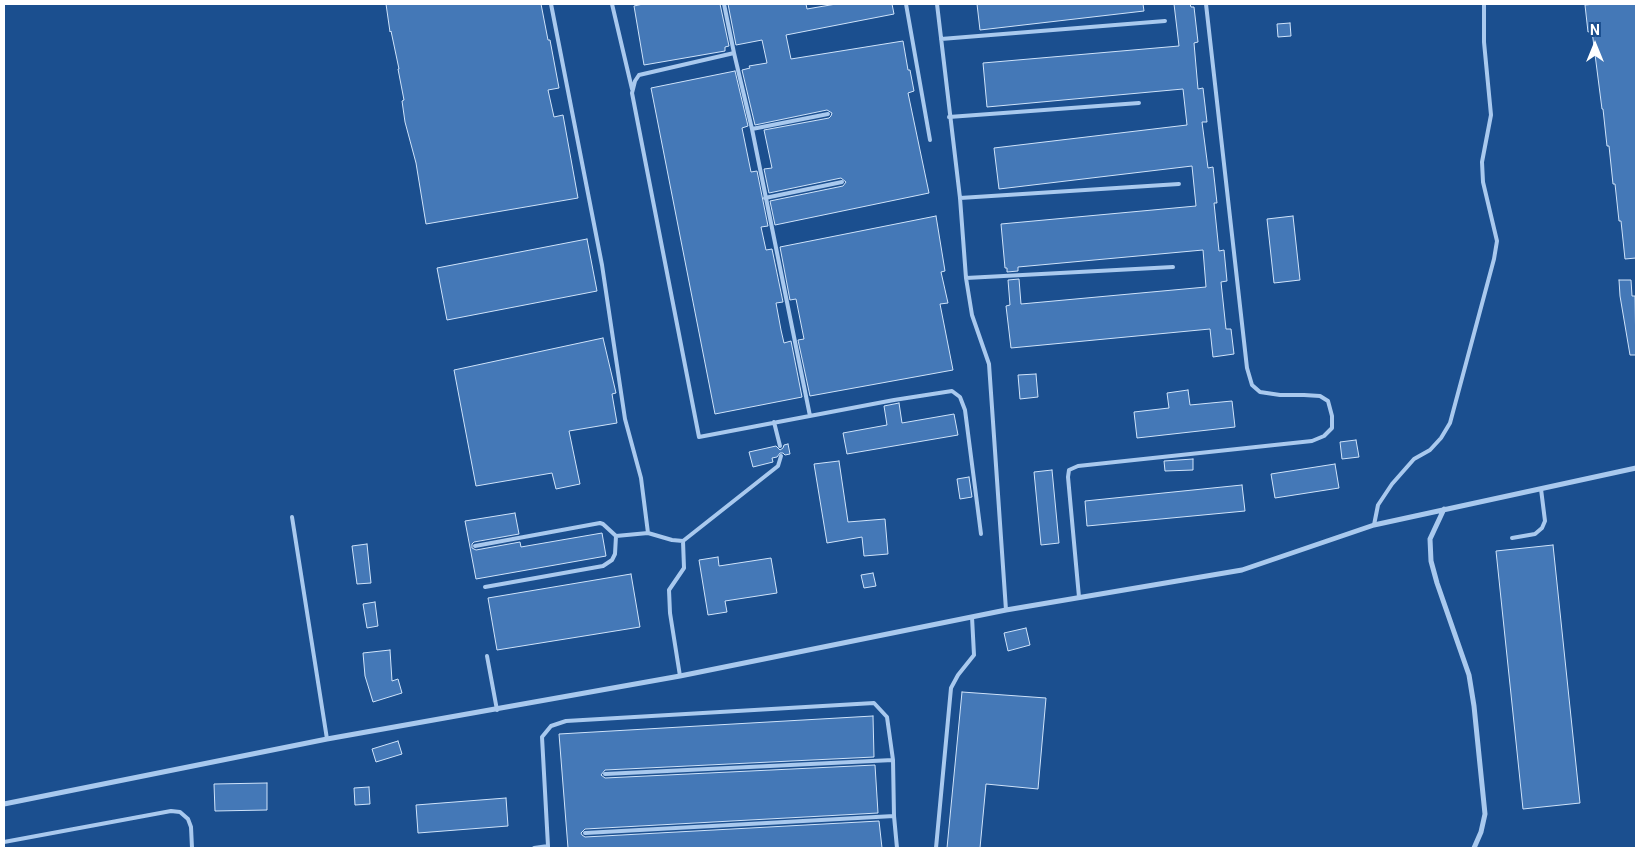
<!DOCTYPE html>
<html>
<head>
<meta charset="utf-8">
<style>
	body { margin:0 }
	#map { position:relative; width:1640px; height:852px; overflow:hidden; background:#1b4f8f; font-family:Roboto,sans-serif }
	canvas { display:block }
	.frame { position:absolute; inset:0; border:5px solid #fff; pointer-events:none }
	.north { position:absolute; left:1570px; top:20px; width:50px; height:50px; -webkit-text-stroke:4px #1b4f8f; paint-order:stroke; rotate:0deg; font-size:14px; font-weight:700; line-height:20px; text-align:center; color:#fff }
	.north::after { content:''; display:block; margin:auto; width:18px; height:22px; background:#fff; clip-path:polygon(50% 0,100% 100%,50% 72%,0 100%) }
</style>
</head>
<body>
<div id="map">
<canvas width="1640" height="852"></canvas>
<div class="frame"></div>
<div class="north">N</div>
</div>
<script>
const c = document.querySelector('canvas').getContext('2d');
c.lineJoin = 'round';
function paint(path, color) {
  c.fillStyle = color;
  c.fill(path, 'evenodd');
}
function toPath(rows) {
  const path = new Path2D();
  for (const r of rows) {
    path.moveTo(r[0], r[1]);
    for (let i = 2; i < r.length; i += 2) path.lineTo(r[i], r[i + 1]);
  }
  return path;
}
function trace(path, color, width, dash) {
  c.strokeStyle = color;
  c.lineWidth = width;
  c.lineCap = dash ? 'butt' : 'round';
  c.setLineDash(dash || []);
  c.stroke(path);
}
const building = toPath([
	[386,4,541,4,548,40,550,40,559,88,548,90,554,117,563,115,578,198,426,224,416,163,405,122,402,101,404,100,398,69,399,69,391,31,390,32,386,4],
	[643,4,720,4,729,46,725,47,725,51,644,65,634,6,643,4],
	[728,4,806,4,807,9,836,4,892,4,894,14,786,35,791,59,903,41,908,70,910,70,914,91,908,93,929,193,775,225,770,201,843,186,846,182,841,178,769,193,764,169,772,168,764,130,829,118,831,116,832,113,827,110,755,125,742,70,750,68,749,66,767,63,762,40,736,45,728,4],
	[977,4,1143,4,1144,11,980,30,977,4],
	[1174,4,1190,4,1191,7,1194,7,1198,42,1194,43,1198,89,1203,88,1207,122,1202,122,1208,168,1213,167,1217,203,1214,203,1219,251,1224,250,1227,281,1221,282,1226,329,1231,329,1234,354,1213,357,1210,329,1011,348,1006,306,1010,305,1008,280,1019,279,1021,304,1206,287,1203,250,1018,267,1018,271,1007,272,1007,268,1005,268,1001,224,1196,206,1192,166,999,189,994,148,1187,125,1183,89,987,107,983,63,1179,46,1174,4],
	[1595,4,1636,4,1636,258,1625,259,1621,221,1619,221,1615,184,1613,184,1609,146,1607,146,1603,109,1602,109,1592,31,1588,32,1585,5,1595,4],
	[1290,23,1291,36,1278,37,1277,24,1290,23],
	[735,71,748,126,742,128,751,172,757,171,768,226,761,227,766,250,772,249,783,302,776,303,781,330,784,343,791,341,802,397,715,414,651,88,735,71],
	[936,216,945,271,941,272,948,303,940,304,953,370,810,396,798,340,804,339,796,299,790,300,780,247,936,216],
	[1293,216,1300,280,1274,283,1267,219,1293,216],
	[587,239,597,291,447,320,437,268,587,239],
	[1619,280,1631,280,1632,296,1635,296,1636,355,1630,355,1620,296,1619,280],
	[603,338,616,393,612,394,617,423,569,431,580,484,556,489,552,473,476,486,454,370,603,338],
	[1036,374,1038,397,1020,399,1018,375,1036,374],
	[1188,390,1190,405,1232,401,1235,427,1137,438,1134,412,1169,408,1167,393,1188,390],
	[899,403,902,423,954,414,958,435,847,454,843,433,887,425,884,406,899,403],
	[1356,440,1359,457,1342,459,1340,442,1356,440],
	[788,444,790,454,785,455,783,453,780,453,777,457,772,458,773,462,753,467,749,452,776,446,780,450,783,448,784,445,788,444],
	[1193,459,1193,470,1165,471,1164,461,1193,459],
	[839,461,848,522,885,519,888,554,864,556,862,537,827,543,814,464,839,461],
	[1335,464,1339,488,1275,498,1271,474,1335,464],
	[1052,470,1059,543,1041,545,1034,472,1052,470],
	[969,477,972,497,960,499,957,479,969,477],
	[1242,485,1245,511,1087,526,1085,501,1242,485],
	[515,513,519,534,474,542,472,544,472,548,476,550,520,542,521,547,602,533,606,556,476,579,465,521,515,513],
	[367,544,371,583,357,584,352,546,367,544],
	[1553,545,1580,803,1523,809,1496,551,1553,545],
	[718,557,719,566,771,558,777,593,725,601,727,612,708,615,699,560,718,557],
	[873,573,876,586,864,588,861,575,873,573],
	[631,574,640,627,497,650,488,598,631,574],
	[375,602,378,626,367,628,363,604,375,602],
	[1026,628,1030,645,1008,651,1004,633,1026,628],
	[390,650,392,681,398,679,402,693,373,702,365,676,363,653,390,650],
	[962,692,1046,698,1038,789,986,784,980,848,947,848,962,692],
	[873,716,874,757,605,770,601,775,605,778,875,765,878,813,585,829,581,833,582,835,585,837,879,821,882,848,568,848,559,734,873,716],
	[398,741,402,754,376,762,372,749,398,741],
	[267,783,267,810,215,811,214,784,267,783],
	[369,787,370,804,355,805,354,788,369,787],
	[506,798,508,826,418,833,416,805,506,798]
]);
const service = toPath([
	[551,4,602,265,625,419,641,478,648,533,672,540,683,541,684,568,669,590,670,613,680,676],
	[612,4,632,89],
	[724,4,734,53,639,75,635,81,632,93,699,437,894,400,952,391,960,397,965,410,981,534],
	[906,4,930,140],
	[937,4,960,198,966,278,972,315,989,364,1006,610],
	[941,39,1165,21],
	[734,53,752,129,810,416],
	[949,117,1139,103],
	[752,129,828,114],
	[765,198,842,182],
	[960,198,1179,184],
	[966,278,1173,267],
	[774,422,780,446],
	[292,517,327,739],
	[1374,525,1378,505,1392,484,1414,459,1430,450,1441,438,1450,423,1494,259,1497,241,1483,182,1482,162,1491,115,1484,42,1484,4],
	[1512,538,1535,534,1542,528,1545,521,1541,489],
	[683,541,778,466,781,456],
	[475,546,600,523,603,524,616,536,648,533],
	[485,587,603,566,612,560,615,554,616,536],
	[1079,597,1068,477,1069,470,1078,466,1312,441,1324,436,1332,428,1332,416,1328,401,1320,396,1304,395,1280,395,1260,392,1252,385,1247,368,1206,4],
	[487,656,497,710],
	[605,774,893,760],
	[585,833,894,816],
	[4,842,171,811,180,812,188,819,191,827,192,848],
	[548,846,542,737,551,726,566,721,874,703,887,717,893,760,894,816,897,848],
	[534,848,548,846,548,848],
	[936,848,951,688,958,675,974,655,972,617]
]);
const minor = toPath([
	[1444,509,1430,539,1431,561,1437,583,1469,675,1474,706,1485,814,1481,832,1474,848],
	[4,804,327,739,680,676,1006,610,1242,570,1374,525,1636,468]
]);
paint(building, '#4478b7');
trace(building, '#cfe3fa', 1);
trace(service, '#a9c9ee', 4);
trace(minor, '#a9c9ee', 5);
</script>
</body>
</html>
